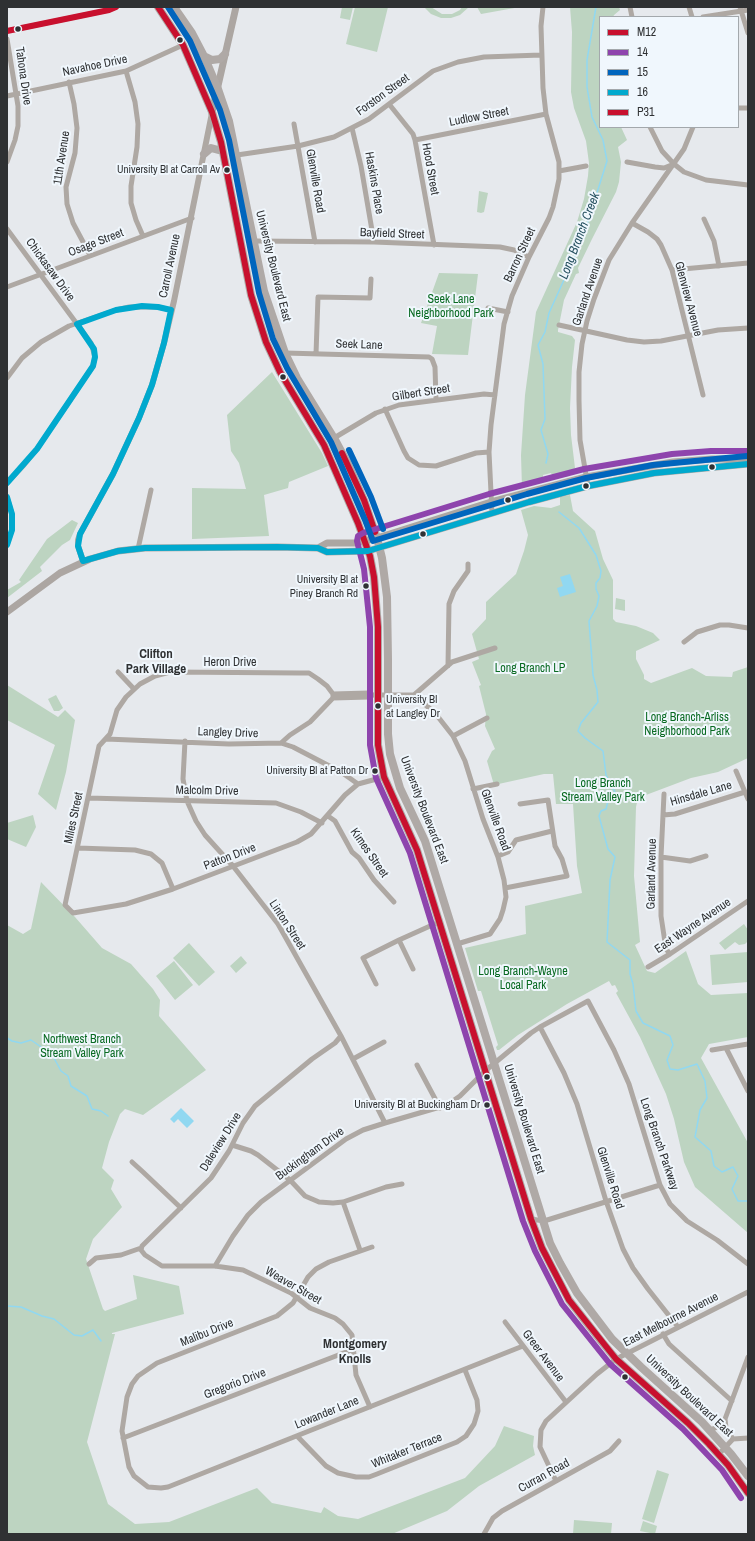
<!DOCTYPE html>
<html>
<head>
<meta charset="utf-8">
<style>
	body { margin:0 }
	#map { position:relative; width:755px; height:1541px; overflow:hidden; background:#e6e9ed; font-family:"Archivo Narrow",sans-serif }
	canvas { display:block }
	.frame { position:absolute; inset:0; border:8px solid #2f3133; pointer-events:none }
	.legend { position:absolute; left:599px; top:16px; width:140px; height:112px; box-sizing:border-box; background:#f0f7fd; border:1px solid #a3a8ac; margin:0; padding:5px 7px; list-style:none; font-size:12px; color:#2f3133 }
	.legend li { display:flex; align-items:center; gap:8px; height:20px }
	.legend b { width:20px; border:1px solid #a3a8ac }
</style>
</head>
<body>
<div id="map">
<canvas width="755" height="1541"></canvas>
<div class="frame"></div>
<ul class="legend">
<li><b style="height:5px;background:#c8102e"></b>M12</li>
<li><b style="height:5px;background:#8e44ad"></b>14</li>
<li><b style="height:5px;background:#0065bd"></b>15</li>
<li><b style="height:5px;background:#00a9ce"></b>16</li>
<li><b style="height:5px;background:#c8102e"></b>P31</li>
</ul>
</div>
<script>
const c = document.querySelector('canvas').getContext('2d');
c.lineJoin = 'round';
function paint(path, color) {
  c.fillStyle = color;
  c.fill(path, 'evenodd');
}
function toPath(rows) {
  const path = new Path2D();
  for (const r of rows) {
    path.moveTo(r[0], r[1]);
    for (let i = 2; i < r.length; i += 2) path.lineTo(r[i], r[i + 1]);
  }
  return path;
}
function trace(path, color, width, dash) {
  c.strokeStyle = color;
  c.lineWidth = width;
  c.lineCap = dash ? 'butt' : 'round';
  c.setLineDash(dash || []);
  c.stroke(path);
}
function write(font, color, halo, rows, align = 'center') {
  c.font = font + ' "Archivo Narrow",sans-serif';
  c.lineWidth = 4;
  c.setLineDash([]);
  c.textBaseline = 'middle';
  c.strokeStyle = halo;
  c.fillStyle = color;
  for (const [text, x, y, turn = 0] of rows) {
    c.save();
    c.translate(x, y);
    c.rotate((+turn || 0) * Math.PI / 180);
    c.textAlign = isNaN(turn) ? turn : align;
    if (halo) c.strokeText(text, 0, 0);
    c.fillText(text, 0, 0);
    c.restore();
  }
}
const green = toPath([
	[342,7,353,7,350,20,340,18],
	[355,7,388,7,377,52,346,44],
	[424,7,431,7,442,14,452,14,460,10,462,7,469,7,460,15,451,18,441,18,431,14],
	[477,7,520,7,481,14],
	[570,7,619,7,620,10,614,15,613,17,600,17,600,127,621,127,627,140,618,147,621,162,619,182,616,192,592,239,578,268,579,273,576,274,564,300,558,330,558,332,572,336,575,340,572,367,570,408,571,435,575,468,569,476,554,479,551,473,543,475,543,481,522,488,521,455,525,395,536,312,577,222,584,199,588,176,589,163,586,141,574,108,571,92,572,32],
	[479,191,488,193,484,212,481,213,477,212],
	[439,273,478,274,468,355,432,354,437,326,421,323],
	[272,372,322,453,328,466,289,482,288,488,264,495,269,536,192,539,192,488,246,489,239,463,231,451,227,415],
	[570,495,573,511,595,531,603,559,613,580,613,619,616,622,636,626,653,633,660,640,636,651,636,659,644,675,644,679,651,683,692,668,706,676,732,677,733,672,748,667,748,758,718,772,691,778,638,798,636,807,634,876,640,942,635,945,647,971,655,973,686,951,698,984,711,995,748,993,748,1037,709,1044,701,1058,748,1143,748,1233,695,1187,684,1162,674,1119,666,1094,640,1037,616,993,618,991,615,985,612,986,609,981,567,1004,518,1035,499,1050,497,1050,496,1047,498,1045,481,991,478,991,465,948,526,934,525,906,582,893,577,866,573,804,556,804,553,774,544,774,494,785,487,761,492,751,495,749,485,726,486,714,479,686,481,685,472,662,479,659,472,634,486,619,486,602,516,574,524,551,528,535,521,510,534,506,551,508,560,505,560,497],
	[72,520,78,523,70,540,62,545,40,567,42,571,7,598,7,590,21,582,19,580,47,539],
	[616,598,625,600,625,611,615,609],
	[7,685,58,717,65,710,75,720,66,772,56,810,38,794,55,745,7,720],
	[56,695,63,708,59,711,54,711,48,699],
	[33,815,36,827,26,847,7,839,7,823],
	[41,882,75,917,102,948,131,964,153,989,160,1000,159,1016,206,1070,143,1115,125,1109,120,1114,109,1142,102,1168,114,1180,111,1189,122,1207,93,1239,86,1259,103,1309,105,1311,137,1299,133,1275,179,1286,184,1314,112,1333,112,1334,115,1334,87,1442,108,1504,135,1524,169,1522,257,1488,272,1503,321,1513,324,1507,338,1516,358,1519,465,1478,495,1446,504,1426,534,1436,533,1446,535,1455,479,1486,447,1511,392,1534,7,1534,7,925,23,934,31,929],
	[744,924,748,930,748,941,745,944,739,945,735,942,725,950,719,943],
	[189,943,215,972,199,986,173,958],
	[748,952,748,982,712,985,710,955],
	[241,956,247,963,236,973,230,966],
	[174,961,193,985,175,1000,156,976],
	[657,1470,669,1474,654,1523,642,1519],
	[574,1520,612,1523,611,1534,573,1534],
	[643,1521,657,1526,655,1534,640,1531]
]);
const water = toPath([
	[570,574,576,592,560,597,557,588,563,586,560,577],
	[181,1108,194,1121,187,1128,178,1119,174,1123,170,1119]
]);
const stream = toPath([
	[546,463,548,454,541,430,545,419,543,364,538,345,545,332,549,313,582,240,607,161,603,140,592,117,587,87,587,60,596,7],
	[559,512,579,528,596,555,601,571,600,578,596,583,596,589,599,596,597,606,589,621,593,675,597,690,598,702,581,723,578,731,585,738,603,751,606,775,618,798,608,801,606,809,601,811,599,816,608,849,615,857,610,880,607,942,630,960,630,974,633,984,636,1011,643,1023,670,1036,673,1045,667,1060,670,1069,678,1070,697,1064,705,1081,707,1098,700,1110,695,1137,711,1151,714,1166,722,1172,733,1167,738,1176,732,1189,738,1201,748,1201],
	[7,1038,12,1041,21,1043,31,1040,44,1049,54,1058,61,1071,68,1076,71,1086,87,1096,92,1109,101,1111,108,1116],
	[7,1306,21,1307,42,1316,54,1319,74,1335,82,1336,93,1330,101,1341]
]);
const minor = toPath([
	[630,7,632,17],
	[689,7,692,17],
	[740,7,748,33],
	[703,17,748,10],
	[7,31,109,10,116,7],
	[7,39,18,106,18,126,15,140,7,162],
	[126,71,135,102,138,124,137,147,131,186,131,203,136,220,143,236],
	[69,82,74,104,77,128,75,153,66,187,67,204,73,223,90,255],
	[7,96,126,71,183,45],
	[389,104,413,134,415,140,434,245],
	[738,108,748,108],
	[294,124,315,242],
	[650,127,662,151,674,164],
	[352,128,361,166,374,242],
	[415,140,546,114],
	[237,155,298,146,334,137,369,119,433,71,458,62,484,57,541,55],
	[627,162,655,167,664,168,674,164,684,172,706,180,748,185],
	[559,171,586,166],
	[704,219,714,241,719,266],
	[632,223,648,232,657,239,661,245,672,270,703,395],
	[7,229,91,343,95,357,93,366,37,449,24,465,7,483],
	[253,241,374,242,500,247,514,250,529,257],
	[672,270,748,263],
	[7,287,192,218],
	[488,308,508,312],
	[559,325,627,340,644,342,661,341,718,330,748,328],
	[285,353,429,357,432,359,435,367,436,400],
	[316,354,318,297,370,298,371,279],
	[7,378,22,358,41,342,69,326,116,310,129,307,158,307,171,310],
	[385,409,404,451,408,458,419,465,436,466,476,453,489,452],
	[334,438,376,413,399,405,484,394,495,395],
	[588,486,580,440,579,400,579,372,582,344,587,321,594,299,609,260,632,223,684,149,693,127],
	[7,497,12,514,12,530,7,545],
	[492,513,489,452,491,425,504,324,512,296,529,257,549,218,553,207,559,179,559,162,546,114,543,88,541,26,543,7],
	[138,549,151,490],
	[684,642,697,632,720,625,729,625,748,628],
	[448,666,449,604,454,591,468,571,468,564],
	[118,672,134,689],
	[333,694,327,686,318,679,309,673,300,673,170,672,155,676,140,684,126,697,117,710,110,734,99,746,65,905,73,913,126,904,173,889,297,842,311,834,345,795,358,784,384,777],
	[333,694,369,693,373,695,414,695,452,662,495,648],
	[414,695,435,713,453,736,465,761,483,819,498,857,504,880,506,897,503,910,500,919,490,934,457,944],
	[333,698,369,697,373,695],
	[453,736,487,718],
	[106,739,229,744,281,743,290,735,310,722,333,698,333,694],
	[185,741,183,779,187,801,196,821,205,835,233,866,278,924,341,1036,385,1123],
	[281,743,293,747,341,772,358,784],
	[736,771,748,799],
	[473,789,497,784],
	[664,794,661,857,661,916,666,949,670,954],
	[88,798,276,803,301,812,322,823],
	[663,815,675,814,745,792],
	[328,816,335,821,352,852,359,858,374,880,394,902],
	[78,848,135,850,151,854,162,863,173,889],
	[498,856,508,852,516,840,552,831],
	[661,857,690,861,706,856],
	[505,888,567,876,562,859,555,846,548,800,520,804],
	[648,967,670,954,748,901],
	[413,969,399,940,439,922],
	[376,984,363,958,399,940],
	[540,1027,564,1073,577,1104,606,1201,623,1249,633,1268,648,1289,678,1327],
	[341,1036,335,1043,312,1059,255,1106,243,1123,229,1151,211,1178,142,1246,141,1250,145,1255,162,1266,215,1266,243,1270,291,1293,310,1308,335,1318,343,1324,352,1335,356,1375,370,1407],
	[726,1048,748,1091],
	[712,1050,748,1044],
	[353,1059,384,1042],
	[417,1065,440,1108],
	[232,1145,251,1151,258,1155,290,1180,305,1196,319,1202,333,1203,343,1202,386,1187,402,1184],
	[132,1162,143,1172,181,1208],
	[343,1202,360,1250],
	[531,1219,544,1221,660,1185],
	[372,1247,329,1262,316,1269,308,1277,293,1303,277,1316,157,1363,138,1376,132,1384,127,1397,122,1431,129,1467,134,1476,148,1487,161,1488,168,1487,523,1346],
	[89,1264,96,1258,121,1255,141,1248],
	[215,1266,233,1236,248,1215,261,1202,346,1139,363,1130,385,1123,447,1105,460,1096,485,1071,531,1033,540,1027,588,1001,614,1050,629,1084,660,1185,670,1204,687,1221,717,1240,748,1264],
	[505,1322,566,1402],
	[663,1334,669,1344,732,1401],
	[710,1430,720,1426,725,1419],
	[297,1436,326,1466,338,1473,356,1477,369,1477,377,1474,457,1442,466,1436,474,1424,478,1411,477,1400,465,1370],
	[123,1438,354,1349],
	[733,1439,726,1428,725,1419,748,1357],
	[718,1455,733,1439,748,1438],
	[556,1481,540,1447,541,1430,546,1421,597,1374,616,1359,748,1292],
	[484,1534,493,1518,502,1511,610,1451,619,1441]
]);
const tertiary = toPath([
	[83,561,78,546,78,540,80,534,113,474,139,418,152,385,164,343,174,301,212,113]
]);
const secondary = toPath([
	[212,112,236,7],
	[318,548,327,543,356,543,377,538,491,502,586,477,673,462,712,459,748,459],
	[7,612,60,573,90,559,118,551,145,548,277,547,318,548,327,552,368,551,529,502,588,486,654,473,748,464]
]);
const primary = toPath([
	[158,7,183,45,212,112,221,142,251,295,266,342,280,372,324,445,358,523,370,556,374,577,378,627,378,745,384,777,417,850,531,1219,542,1248,569,1300,602,1342,616,1359,688,1423,709,1444,728,1465,748,1493],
	[174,7,192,33,204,56,218,89,229,121,264,291,285,353,297,378,334,438,348,464,364,500,377,538,382,558,387,597,388,659,388,734,390,754,400,788,425,841,550,1243,560,1263,577,1293,612,1339,641,1367,702,1422,731,1454,748,1476],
	[204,56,212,60,220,59,225,54],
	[204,154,211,148,222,151]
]);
const bus1 = toPath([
	[158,7,183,45,212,112,221,142,251,295,266,342,280,372,324,445,358,523,370,556,374,577,378,627,378,745,384,777,417,850,531,1219,542,1248,569,1300,616,1359,688,1423,709,1444,728,1465,748,1493],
	[342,453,364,500,375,532]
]);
const bus2 = toPath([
	[741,1498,722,1470,703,1450,683,1429,610,1364,562,1304,535,1251,523,1221,410,853,376,778,370,745,370,627,364,569,357,541,358,536,363,533,489,494,584,469,672,454,711,451,748,451]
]);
const bus3 = toPath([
	[168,7,190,41,220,110,229,140,259,293,273,339,287,368,331,442,365,520,373,541,527,494,586,478,653,465,747,456],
	[349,450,371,497,383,529]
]);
const bus4 = toPath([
	[7,483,37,449,93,366,95,357,94,349,77,324,116,310,142,306,158,307,171,310,164,343,152,385,139,418,113,474,80,534,78,546,83,561,118,551,145,548,277,547,318,548,327,552,368,551,529,502,588,486,654,473,748,464],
	[7,497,12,514,12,530,7,545]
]);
const bus5 = toPath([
	[7,31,109,10,116,7]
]);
const markers = [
	[18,29,3.5,"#2f3133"],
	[180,40,3.5,"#2f3133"],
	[227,170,3.5,"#2f3133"],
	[283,377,3.5,"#2f3133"],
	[712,467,3.5,"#2f3133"],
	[586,486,3.5,"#2f3133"],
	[508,500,3.5,"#2f3133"],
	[423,534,3.5,"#2f3133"],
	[366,586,3.5,"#2f3133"],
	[378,706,3.5,"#2f3133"],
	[375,771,3.5,"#2f3133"],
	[487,1077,3.5,"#2f3133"],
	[487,1105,3.5,"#2f3133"],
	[625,1377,3.5,"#2f3133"]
];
const busNames = [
	["University Bl at Carroll Av",220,170],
	["University Bl at",358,580],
	["Piney Branch Rd",358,594],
	["University Bl",386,700,"left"],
	["at Langley Dr",386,714,"left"],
	["University Bl at Patton Dr",368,771],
	["University Bl at Buckingham Dr",480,1105]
];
const streetNames = [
	["Navahoe Drive",95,66,-12],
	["Tahona Drive",23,76,82],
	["Forston Street",383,95,-36],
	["Ludlow Street",479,117,-11],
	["11th Avenue",62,158,-81],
	["Hood Street",430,169,80],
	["Glenville Road",315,181,80],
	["Haskins Place",374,183,80],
	["Bayfield Street",392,234,2],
	["Osage Street",96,243,-21],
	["Barron Street",520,255,-65],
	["Carroll Avenue",170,266,-78],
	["University Boulevard East",273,266,76],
	["Chickasaw Drive",50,270,54],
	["Garland Avenue",588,292,-71],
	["Glenview Avenue",688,299,75],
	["Seek Lane",359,345,2],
	["Gilbert Street",421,393,-9],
	["Heron Drive",230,663],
	["Langley Drive",228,733,2],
	["Malcolm Drive",207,791,1],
	["Hinsdale Lane",701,794,-16],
	["University Boulevard East",424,810,69],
	["Miles Street",74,818,-78],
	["Glenville Road",495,820,70],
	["Kimes Street",369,853,55],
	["Patton Drive",230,857,-21],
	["Garland Avenue",652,874,-89],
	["Linton Street",287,925,57],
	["East Wayne Avenue",693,926,-34],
	["University Boulevard East",524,1119,73],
	["Daleview Drive",221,1142,-58],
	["Long Branch Parkway",659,1144,71],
	["Buckingham Drive",310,1154,-36],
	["Glenville Road",610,1178,72],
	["Weaver Street",293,1286,30],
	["East Melbourne Avenue",671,1320,-27],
	["Malibu Drive",207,1333,-22],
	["Greer Avenue",543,1356,53],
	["Gregorio Drive",235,1384,-21],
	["University Boulevard East",689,1396,43],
	["Lowander Lane",327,1413,-22],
	["Whitaker Terrace",407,1451,-22],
	["Curran Road",544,1476,-29]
];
const parkNames = [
	["Seek Lane",451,300],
	["Neighborhood Park",451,314],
	["Long Branch LP",530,669],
	["Long Branch-Arliss",687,718],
	["Neighborhood Park",687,732],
	["Long Branch",603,784],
	["Stream Valley Park",603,798],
	["Long Branch-Wayne",523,972],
	["Local Park",523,986],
	["Northwest Branch",82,1040],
	["Stream Valley Park",82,1054]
];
const waterNames = [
	["Long Branch Creek",580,236,-69]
];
const neighbourhoodNames = [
	["Clifton",156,655],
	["Park Village",156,670],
	["Montgomery",355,1345],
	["Knolls",355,1360]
];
paint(green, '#bdd4c1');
paint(water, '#91d8f1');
trace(stream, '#91d8f1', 1.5);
trace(minor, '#aea8a3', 5);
trace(tertiary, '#aea8a3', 6);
trace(secondary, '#aca6a2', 7);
trace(primary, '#afa9a6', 8);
trace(bus1, '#c8102e', 6);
trace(bus2, '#8e44ad', 6);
trace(bus3, '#0065bd', 6);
trace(bus4, '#00a9ce', 6);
trace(bus5, '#c8102e', 6);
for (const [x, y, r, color] of markers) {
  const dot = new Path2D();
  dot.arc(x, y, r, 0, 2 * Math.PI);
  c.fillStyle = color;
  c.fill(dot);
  trace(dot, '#f0f7fd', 1.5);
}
write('11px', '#2f3133', '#f0f7fd', busNames, 'right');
write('12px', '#2f3133', '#f0f7fd', streetNames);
write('12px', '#096a22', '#f0f7fd', parkNames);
write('italic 13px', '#275261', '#f0f7fd', waterNames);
write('bold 13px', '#2f3133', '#f0f7fd', neighbourhoodNames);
</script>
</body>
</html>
